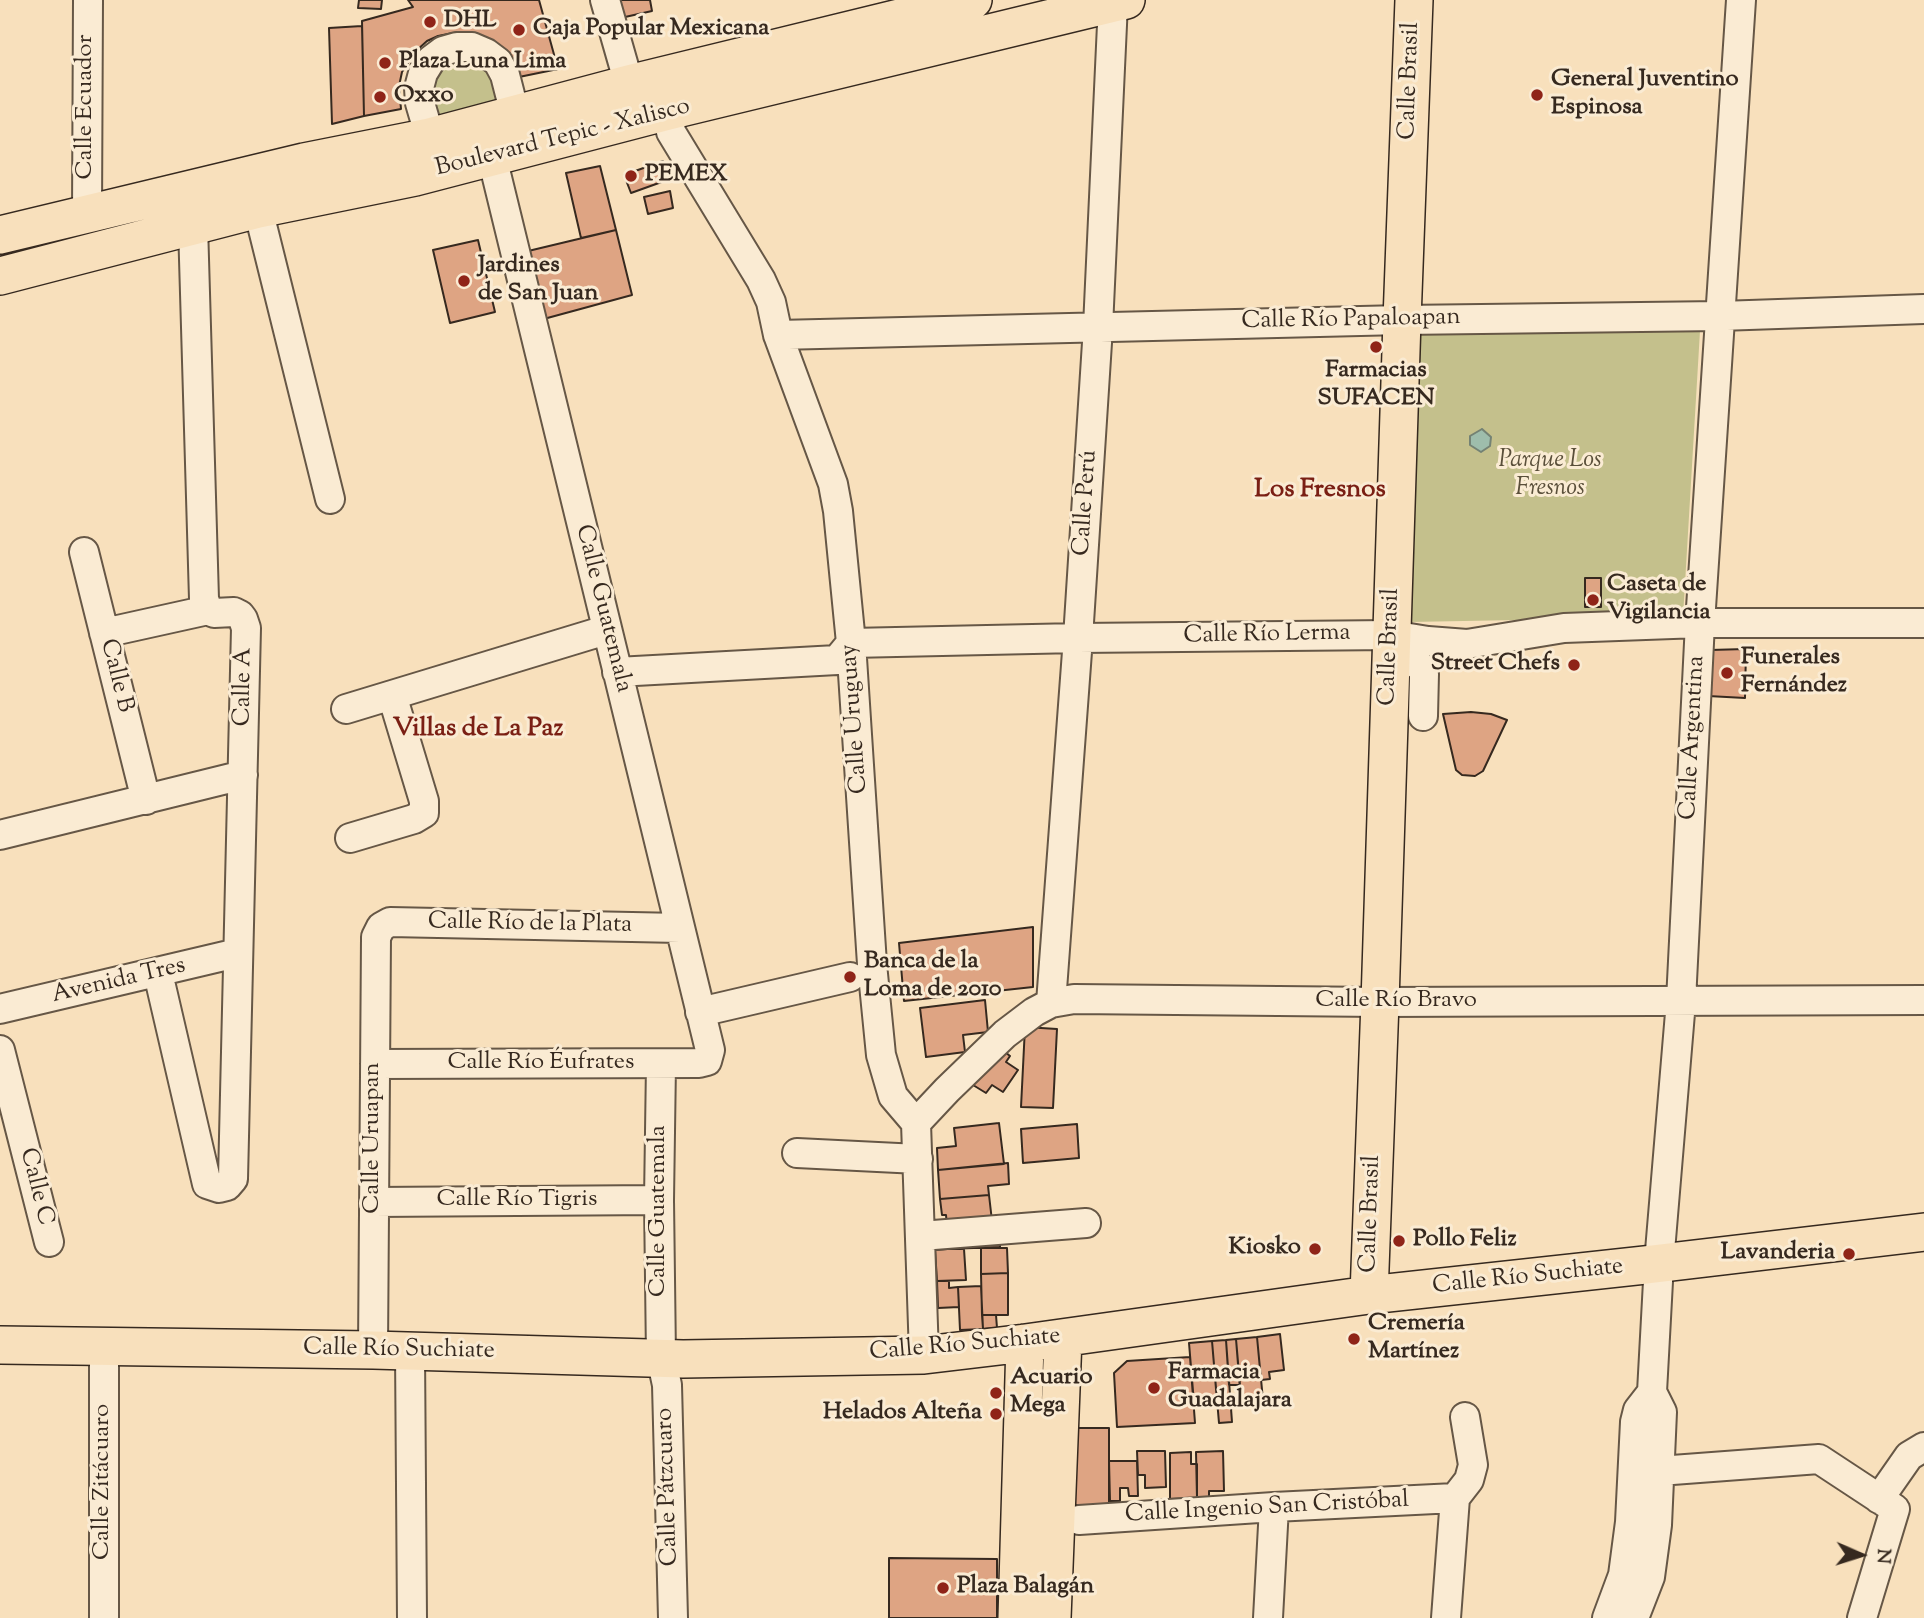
<!DOCTYPE html>
<html>
<head>
<meta charset="utf-8">
<style>
	body { margin:0 }
	#map { position:relative; width:1924px; height:1618px; overflow:hidden; background:#f8e0bc; font-family:"Sorts Mill Goudy",serif }
	canvas { display:block }
	.north { position:absolute; left:1826px; top:1520px; width:70px; height:70px; -webkit-text-stroke:5px #faebd3; paint-order:stroke; rotate:93deg; font-size:19px; font-weight:700; line-height:28px; text-align:center; color:#36291f }
	.north::after { content:''; display:block; margin:auto; width:24px; height:32px; background:#36291f; clip-path:polygon(50% 0,100% 100%,50% 72%,0 100%) }
</style>
</head>
<body>
<div id="map">
<canvas width="1924" height="1618"></canvas>
<div class="north">N</div>
</div>
<script>
const c = document.querySelector('canvas').getContext('2d');
c.lineJoin = 'round';
function paint(path, color) {
  c.fillStyle = color;
  c.fill(path, 'evenodd');
}
function toPath(rows) {
  const path = new Path2D();
  for (const r of rows) {
    path.moveTo(r[0], r[1]);
    for (let i = 2; i < r.length; i += 2) path.lineTo(r[i], r[i + 1]);
  }
  return path;
}
function trace(path, color, width, dash) {
  c.strokeStyle = color;
  c.lineWidth = width;
  c.lineCap = dash ? 'butt' : 'round';
  c.setLineDash(dash || []);
  c.stroke(path);
}
function write(font, color, halo, rows, align = 'center') {
  c.font = font + ' "Sorts Mill Goudy",serif';
  c.lineWidth = 6;
  c.setLineDash([]);
  c.textBaseline = 'middle';
  c.strokeStyle = halo;
  c.fillStyle = color;
  for (const [text, x, y, turn = 0] of rows) {
    c.save();
    c.translate(x, y);
    c.rotate((+turn || 0) * Math.PI / 180);
    c.textAlign = isNaN(turn) ? turn : align;
    if (halo) c.strokeText(text, 0, 0);
    c.fillText(text, 0, 0);
    c.restore();
  }
}
const green = toPath([
	[461,59,471,60,488,70,493,80,499,101,439,118,434,97,434,86,436,77,442,68,451,62],
	[1700,331,1683,617,1409,622,1414,335]
]);
const water = toPath([
	[1482,429,1491,437,1490,446,1481,452,1470,445,1470,436,1482,429]
]);
const building = toPath([
	[359,0,382,0,381,9,358,8,359,0],
	[408,0,539,0,558,69,519,77,494,42,474,33,458,32,438,36,427,41,416,51,402,72,399,86,401,109,364,116,362,21,413,7,408,0],
	[612,0,650,0,652,11,616,19,612,0],
	[362,26,364,116,332,124,329,28,362,26],
	[663,161,670,179,631,193,624,175,663,161],
	[600,166,616,230,581,238,566,173,600,166],
	[670,191,673,208,648,214,644,197,670,191],
	[616,230,632,295,540,320,524,252,616,230],
	[478,240,495,312,450,323,433,250,478,240],
	[1585,578,1601,578,1601,607,1585,607,1585,578],
	[1746,649,1745,698,1708,696,1710,650,1746,649],
	[1471,712,1491,714,1507,720,1483,771,1475,776,1462,775,1456,770,1443,714,1471,712],
	[1033,927,1033,987,904,1001,899,943,1033,927],
	[985,1000,988,1032,963,1035,965,1052,926,1057,920,1008,985,1000],
	[1025,1027,1057,1029,1053,1108,1021,1107,1025,1027],
	[1000,1048,1010,1056,1006,1062,1018,1070,1003,1092,992,1085,986,1093,973,1085,1000,1048],
	[999,1123,1004,1164,938,1170,937,1148,956,1146,954,1128,999,1123],
	[1077,1124,1079,1158,1023,1163,1021,1129,1077,1124],
	[1008,1163,1009,1184,988,1186,989,1195,940,1199,938,1170,1008,1163],
	[989,1195,992,1221,947,1226,946,1215,942,1215,940,1199,989,1195],
	[1000,1235,1000,1247,947,1249,946,1236,1000,1235],
	[981,1248,1007,1248,1008,1273,981,1274,981,1248],
	[947,1249,964,1249,966,1280,937,1281,935,1250,947,1249],
	[1008,1273,1008,1315,982,1315,981,1274,1008,1273],
	[937,1281,949,1281,949,1288,958,1287,959,1307,938,1308,937,1281],
	[981,1286,983,1329,960,1330,958,1287,981,1286],
	[982,1315,996,1315,997,1328,983,1329,982,1315],
	[1280,1334,1284,1370,1269,1372,1270,1379,1261,1380,1257,1337,1280,1334],
	[1257,1337,1263,1400,1241,1402,1236,1339,1257,1337],
	[1236,1339,1240,1385,1229,1385,1226,1340,1236,1339],
	[1226,1340,1232,1422,1219,1423,1212,1341,1226,1340],
	[1212,1341,1217,1401,1194,1403,1189,1343,1212,1341],
	[1190,1357,1195,1423,1117,1427,1114,1373,1127,1361,1190,1357],
	[1075,1428,1109,1428,1109,1505,1075,1505,1075,1428],
	[1137,1451,1165,1451,1166,1487,1145,1488,1145,1475,1138,1475,1137,1451],
	[1223,1451,1224,1491,1209,1491,1209,1498,1197,1498,1196,1452,1223,1451],
	[1191,1452,1191,1464,1197,1464,1197,1498,1170,1499,1170,1453,1191,1452],
	[1109,1461,1137,1461,1138,1496,1129,1496,1128,1488,1120,1488,1120,1501,1110,1501,1109,1461],
	[889,1558,997,1559,997,1618,889,1618,889,1558]
]);
const minor = toPath([
	[605,0,629,84],
	[668,111,671,132,761,280,771,302,778,335,833,484,838,511,851,643,872,964,881,1055,893,1096,916,1123,924,1355],
	[430,137,420,103,419,88,423,73,431,60,443,51,457,47,472,47,486,53,498,62,505,75,515,114],
	[258,209,330,499],
	[87,214,88,0],
	[778,335,1402,320,1720,316,1924,309],
	[84,552,146,800],
	[104,633,208,610],
	[1390,658,1411,660,1421,667,1424,674,1423,716],
	[617,672,837,660,851,643,1078,638,1391,635,1428,641,1467,644,1564,628,1700,623,1924,623],
	[346,709,606,630],
	[0,835,243,775],
	[350,838,414,819,424,813,424,801,392,695],
	[158,973,207,1184,219,1188,227,1186,233,1179,246,628,243,619,240,615,234,612,214,613,208,610,204,599,193,225],
	[1051,1003,1078,638,1098,327,1113,3],
	[0,1009,237,953],
	[700,1012,850,977],
	[0,1050,49,1242],
	[375,1064,699,1063,707,1061,710,1050,492,157],
	[661,1064,659,1200,661,1357,667,1385,673,1618],
	[916,1123,947,1090,1005,1034,1034,1012,1051,1003,1074,999,1380,1002,1924,1000],
	[797,1153,918,1159],
	[374,1202,659,1200],
	[921,1236,1086,1223],
	[104,1347,104,1618],
	[373,1350,376,937,381,927,390,922,680,928],
	[410,1351,412,1618],
	[1659,1471,1819,1459,1895,1509,1862,1618],
	[1455,1498,1469,1480,1473,1465,1465,1417],
	[1879,1499,1909,1456,1924,1447],
	[1079,1520,1274,1507,1455,1498],
	[1268,1618,1274,1507],
	[1446,1618,1455,1498],
	[1607,1618,1623,1575,1630,1522,1635,1422,1638,1410,1652,1392],
	[1634,1618,1650,1577,1657,1525,1662,1412,1652,1392,1659,1263,1681,1001,1700,623,1741,0]
]);
const major = toPath([
	[0,235,304,162,430,137,629,84,973,0],
	[0,276,258,209,415,177,668,111,1126,0],
	[1369,1295,1380,1002,1402,320,1414,0],
	[0,1345,373,1350,683,1359,924,1355,1025,1343,1369,1295,1645,1265,1924,1232],
	[1017,1618,1025,1343],
	[1052,1618,1063,1338]
]);
const markers = [
	[430,22,7,"#8f2418"],
	[519,30,7,"#8f2418"],
	[385,63,7,"#8f2418"],
	[1537,95,7,"#8f2418"],
	[380,97,7,"#8f2418"],
	[631,176,7,"#8f2418"],
	[464,281,7,"#8f2418"],
	[1376,347,7,"#8f2418"],
	[1593,600,7,"#8f2418"],
	[1574,665,7,"#8f2418"],
	[1727,673,7,"#8f2418"],
	[850,977,7,"#8f2418"],
	[1399,1241,7,"#8f2418"],
	[1315,1249,7,"#8f2418"],
	[1849,1254,7,"#8f2418"],
	[1354,1339,7,"#8f2418"],
	[1154,1388,7,"#8f2418"],
	[996,1393,7,"#8f2418"],
	[996,1414,7,"#8f2418"],
	[943,1588,7,"#8f2418"]
];
const poiNames = [
	["DHL",444,22],
	["Caja Popular Mexicana",533,30],
	["Plaza Luna Lima",399,63],
	["General Juventino",1551,81],
	["Espinosa",1551,109],
	["Oxxo",394,97],
	["PEMEX",645,176],
	["Jardines",478,267],
	["de San Juan",478,295],
	["Farmacias",1376,372,"center"],
	["SUFACEN",1376,400,"center"],
	["Caseta de",1607,586],
	["Vigilancia",1607,614],
	["Funerales",1741,659],
	["Fernández",1741,687],
	["Street Chefs",1560,665,"right"],
	["Banca de la",864,963],
	["Loma de 2010",864,991],
	["Pollo Feliz",1413,1241],
	["Kiosko",1301,1249,"right"],
	["Lavanderia",1835,1254,"right"],
	["Cremería",1368,1325],
	["Martínez",1368,1353],
	["Farmacia",1168,1374],
	["Guadalajara",1168,1402],
	["Acuario",1010,1379],
	["Mega",1010,1407],
	["Helados Alteña",982,1414,"right"],
	["Plaza Balagán",957,1588]
];
const streetNames = [
	["Calle Brasil",1411,81,-88],
	["Calle Ecuador",87,107,-90],
	["Boulevard Tepic - Xalisco",563,139,-14],
	["Calle Río Papaloapan",1351,321,-1],
	["Calle Perú",1087,503,-86],
	["Calle Guatemala",602,609,76],
	["Calle Río Lerma",1267,636,-1],
	["Calle Brasil",1391,647,-88],
	["Calle B",115,676,76],
	["Calle A",245,687,-89],
	["Calle Uruguay",856,719,-94],
	["Calle Argentina",1694,738,-87],
	["Calle Río de la Plata",530,925,1],
	["Avenida Tres",119,982,-13],
	["Calle Río Bravo",1396,1002],
	["Calle Río Éufrates",541,1064],
	["Calle Uruapan",374,1138,-90],
	["Calle C",35,1187,76],
	["Calle Río Tigris",517,1201],
	["Calle Guatemala",660,1211,-90],
	["Calle Brasil",1372,1214,-88],
	["Calle Río Suchiate",1528,1278,-6],
	["Calle Río Suchiate",965,1346,-5],
	["Calle Río Suchiate",399,1351,1],
	["Calle Zitácuaro",104,1482,-90],
	["Calle Pátzcuaro",669,1487,-92],
	["Calle Ingenio San Cristóbal",1267,1509,-3]
];
const parkNames = [
	["Parque Los",1550,462],
	["Fresnos",1550,490]
];
const neighbourhoodNames = [
	["Los Fresnos",1320,492],
	["Villas de La Paz",478,731]
];
paint(green, '#c4c08c');
paint(water, '#9ebdac');
trace(water, '#748274', 2);
paint(building, '#dea483');
trace(building, '#36291f', 2);
trace(minor, '#665746', 32);
trace(major, '#36291f', 40);
trace(minor, '#faebd3', 28);
trace(major, '#f8e0bc', 37);
for (const [x, y, r, color] of markers) {
  const dot = new Path2D();
  dot.arc(x, y, r, 0, 2 * Math.PI);
  c.fillStyle = color;
  c.fill(dot);
  trace(dot, '#faebd3', 2.5);
}
write('bold 24px', '#36291f', '#faebd3', poiNames, 'left');
write('24px', '#36291f', '#faebd3', streetNames);
write('italic 24px', '#5a4f3a', '#faebd3', parkNames);
write('bold 26px', '#7a1f14', '#faebd3', neighbourhoodNames);
</script>
</body>
</html>
